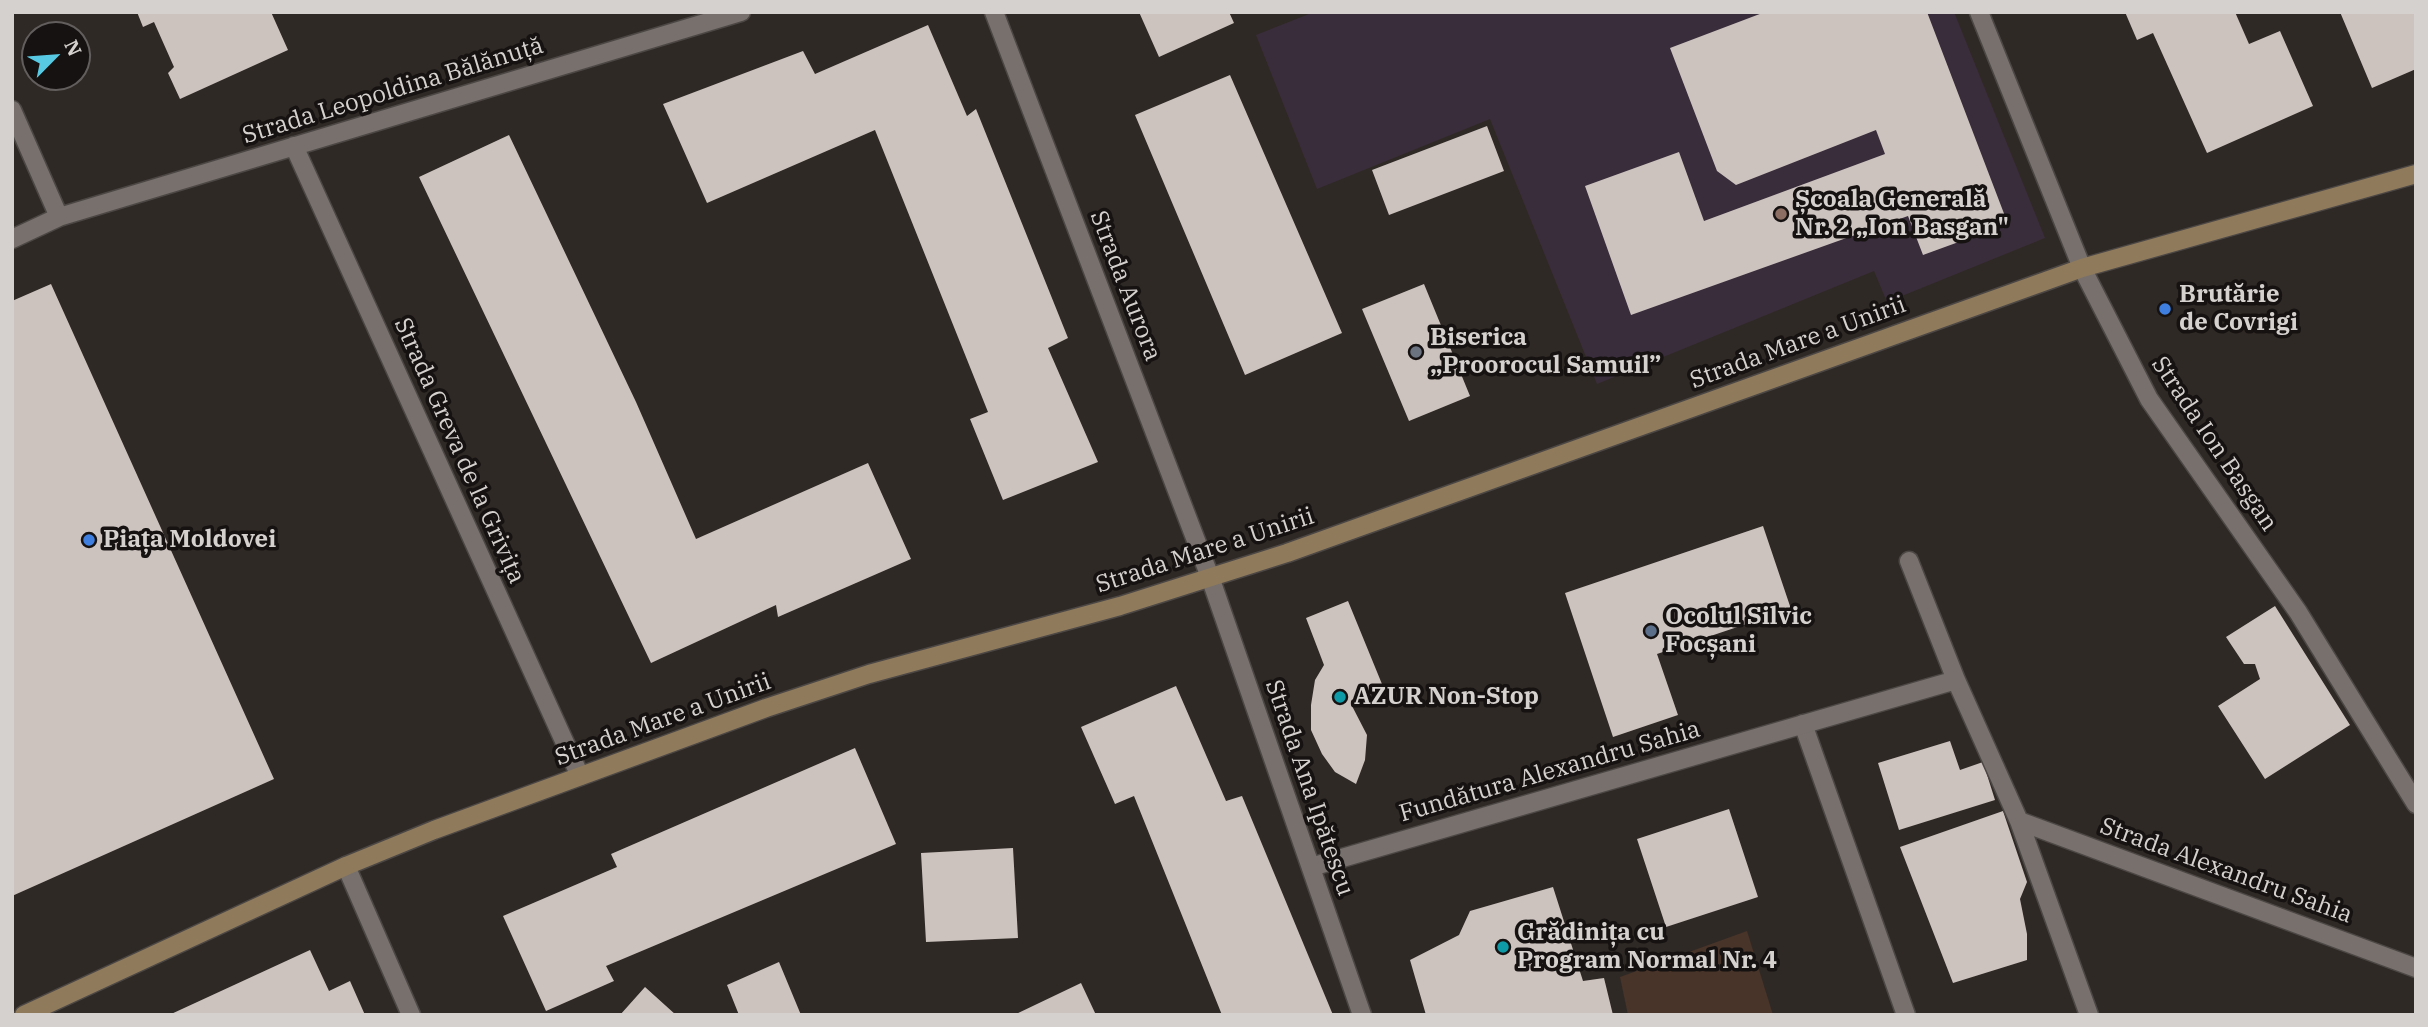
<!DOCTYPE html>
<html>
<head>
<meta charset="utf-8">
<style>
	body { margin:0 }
	#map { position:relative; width:2428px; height:1027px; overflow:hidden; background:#2f2925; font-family:"IBM Plex Serif",serif }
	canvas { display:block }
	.frame { position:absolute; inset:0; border:14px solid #d5d1cf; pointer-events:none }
	.north { position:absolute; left:21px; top:21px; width:70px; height:70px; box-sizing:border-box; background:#151211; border:2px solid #625e5d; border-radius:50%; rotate:65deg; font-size:19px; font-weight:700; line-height:28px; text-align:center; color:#d5d1cf }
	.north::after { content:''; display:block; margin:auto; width:24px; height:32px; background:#57c9e2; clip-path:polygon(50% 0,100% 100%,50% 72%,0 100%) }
</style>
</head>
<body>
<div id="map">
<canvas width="2428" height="1027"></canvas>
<div class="frame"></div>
<div class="north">N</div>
</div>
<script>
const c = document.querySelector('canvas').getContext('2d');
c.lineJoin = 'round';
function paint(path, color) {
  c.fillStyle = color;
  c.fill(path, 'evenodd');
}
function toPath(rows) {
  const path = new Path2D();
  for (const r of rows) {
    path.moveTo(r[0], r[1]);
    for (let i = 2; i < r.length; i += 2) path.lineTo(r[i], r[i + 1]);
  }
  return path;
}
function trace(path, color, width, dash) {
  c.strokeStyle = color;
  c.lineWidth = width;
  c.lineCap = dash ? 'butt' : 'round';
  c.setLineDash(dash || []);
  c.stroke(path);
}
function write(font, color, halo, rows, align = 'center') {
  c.font = font + ' "IBM Plex Serif",serif';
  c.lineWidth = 7;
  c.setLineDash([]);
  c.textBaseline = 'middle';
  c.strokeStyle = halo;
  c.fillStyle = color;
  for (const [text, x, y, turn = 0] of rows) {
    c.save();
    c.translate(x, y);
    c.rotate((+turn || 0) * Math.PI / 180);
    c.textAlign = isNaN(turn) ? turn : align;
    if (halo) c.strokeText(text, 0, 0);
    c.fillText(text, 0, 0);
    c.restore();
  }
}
const education = toPath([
	[1314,12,1954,12,2045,238,1887,302,1874,271,1597,384,1490,119,1317,189,1256,35]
]);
const green = toPath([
	[1747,931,1773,1015,1628,1015,1620,977]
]);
const building = toPath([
	[137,12,271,12,288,50,180,99,168,73,174,67,154,22,143,27],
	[1139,12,1229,12,1234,23,1159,57],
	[1765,12,1927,12,2008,224,1923,255,1908,216,1631,315,1585,186,1679,152,1704,221,1885,154,1876,130,1736,185,1717,171,1670,48],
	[2125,12,2235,12,2249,44,2280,31,2313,106,2207,153,2153,33,2137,40],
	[2340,12,2416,12,2416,69,2372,88],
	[928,25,967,116,976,109,1068,338,1048,348,1098,462,1003,500,970,419,988,412,875,130,707,203,663,104,803,51,815,74],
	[1230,75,1342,333,1245,375,1135,115],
	[1487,126,1504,171,1389,215,1372,170],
	[509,135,636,402,696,539,868,463,911,559,778,617,776,605,651,663,419,177],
	[51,284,274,779,12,896,12,301],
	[1424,284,1470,396,1409,421,1362,309],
	[1763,526,1791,609,1657,654,1678,715,1613,737,1565,593],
	[1348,601,1384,689,1351,704,1367,735,1365,760,1356,784,1335,772,1322,754,1311,730,1311,705,1315,680,1324,665,1306,618],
	[2275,606,2350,725,2265,779,2218,706,2260,679,2255,664,2244,664,2226,637],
	[1176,686,1226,801,1242,796,1333,1015,1222,1015,1134,796,1115,804,1081,727],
	[1950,741,1960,770,1983,762,1995,800,1899,830,1878,763],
	[855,748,896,844,606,966,614,981,546,1011,503,916,617,867,611,854],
	[1729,809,1758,897,1666,927,1637,839],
	[2003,811,2027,882,2020,899,2027,934,2027,960,1953,983,1900,847],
	[1013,848,1018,938,926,942,921,853],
	[1553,887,1583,981,1604,978,1613,1015,1426,1015,1410,960,1459,935,1470,911],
	[310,950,329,991,350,981,365,1015,169,1015],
	[779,962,801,1015,739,1015,727,985],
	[1081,983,1096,1015,1014,1015],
	[645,987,676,1015,620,1015]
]);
const service = toPath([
	[1803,724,1906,1015]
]);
const minor = toPath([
	[1979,12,2082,268,2149,399,2298,612,2416,804],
	[12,110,59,217],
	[294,146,580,776],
	[12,239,59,217,741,12],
	[1909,561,1956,680,2019,821,2089,1015],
	[2019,821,2416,968],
	[346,866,411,1015],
	[1311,867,1956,680]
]);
const tertiary = toPath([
	[994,12,1210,577,1362,1015]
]);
const secondary = toPath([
	[24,1015,346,866,434,830,766,708,869,674,1120,606,1287,553,2082,268,2416,174]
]);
const markers = [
	[1781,214,7,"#8d6e63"],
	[2165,309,7,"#3f7fe0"],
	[1416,352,7,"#6b7280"],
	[89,540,7,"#3f7fe0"],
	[1651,631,7,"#5c6f8a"],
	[1340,697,7,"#0f9aa8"],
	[1503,947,7,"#0f9aa8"]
];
const streetNames = [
	["Strada Leopoldina Bălănuță",393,91,-17],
	["Strada Aurora",1125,286,69],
	["Strada Mare a Unirii",1798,343,-20],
	["Strada Ion Basgan",2214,444,56],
	["Strada Greva de la Grivița",459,451,66],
	["Strada Mare a Unirii",1205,551,-18],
	["Strada Mare a Unirii",663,720,-20],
	["Fundătura Alexandru Sahia",1550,772,-16],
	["Strada Ana Ipătescu",1309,788,71],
	["Strada Alexandru Sahia",2226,871,20]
];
const poiNames = [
	["Școala Generală",1795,200],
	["Nr. 2 „Ion Basgan\"",1795,228],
	["Brutărie",2179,295],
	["de Covrigi",2179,323],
	["Biserica",1430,338],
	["„Proorocul Samuil”",1430,366],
	["Piața Moldovei",103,540],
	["Ocolul Silvic",1665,617],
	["Focșani",1665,645],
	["AZUR Non-Stop",1354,697],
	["Grădinița cu",1517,933],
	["Program Normal Nr. 4",1517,961]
];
paint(education, '#392d3b');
paint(green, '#483429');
paint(building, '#ccc3bf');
trace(service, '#4c4745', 21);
trace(minor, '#4c4745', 21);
trace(tertiary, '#4c4745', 21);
trace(secondary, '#4c4745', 21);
trace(service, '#77706c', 18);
trace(minor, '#77706c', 18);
trace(tertiary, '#77706c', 18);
trace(secondary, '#8f7b5c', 18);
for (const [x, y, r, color] of markers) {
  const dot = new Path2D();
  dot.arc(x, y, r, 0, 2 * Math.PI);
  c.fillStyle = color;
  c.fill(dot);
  trace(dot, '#151211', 2.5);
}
write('24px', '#d5d1cf', '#151211', streetNames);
write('bold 24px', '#d5d1cf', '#151211', poiNames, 'left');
</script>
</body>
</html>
